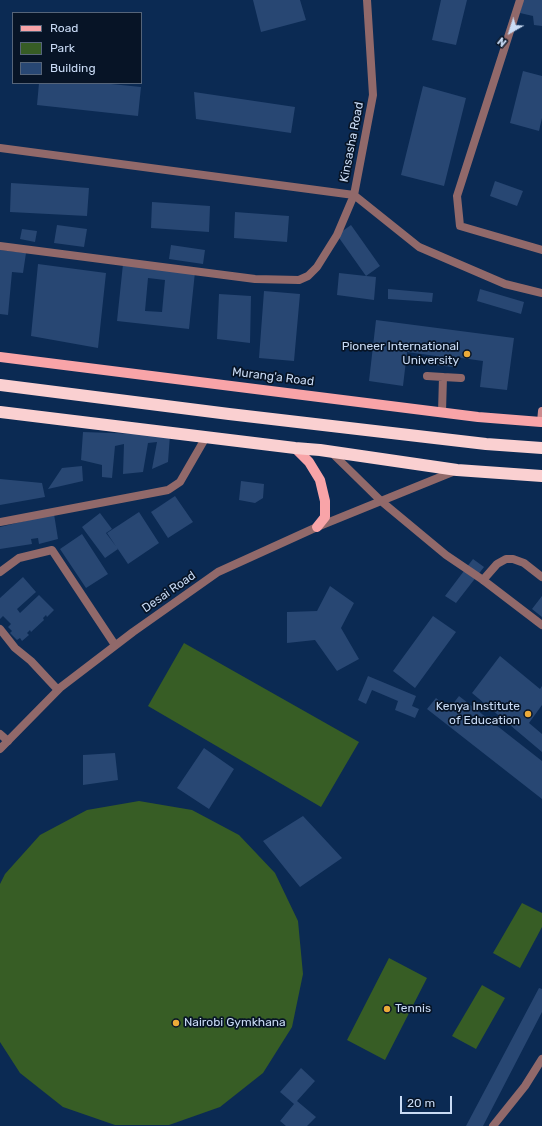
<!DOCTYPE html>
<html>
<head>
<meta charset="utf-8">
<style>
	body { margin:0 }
	#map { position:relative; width:542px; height:1126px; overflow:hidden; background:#0b2a53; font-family:Rubik,sans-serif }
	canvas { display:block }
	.legend { position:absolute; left:12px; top:12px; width:130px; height:72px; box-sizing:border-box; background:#071426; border:1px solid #556479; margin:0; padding:5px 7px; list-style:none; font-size:12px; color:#c9dbf5 }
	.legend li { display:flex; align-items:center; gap:8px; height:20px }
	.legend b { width:20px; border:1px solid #556479 }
	.north { position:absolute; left:490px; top:12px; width:40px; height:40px; -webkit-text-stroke:3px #071426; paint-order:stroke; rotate:219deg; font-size:11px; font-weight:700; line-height:16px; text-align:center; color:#c9dbf5 }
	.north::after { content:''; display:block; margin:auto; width:14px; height:18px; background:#c9dbf5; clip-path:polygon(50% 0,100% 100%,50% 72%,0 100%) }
	.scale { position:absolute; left:400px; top:1096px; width:52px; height:18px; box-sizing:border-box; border:2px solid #c9dbf5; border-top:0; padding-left:5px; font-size:12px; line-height:14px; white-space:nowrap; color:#c9dbf5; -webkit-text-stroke:3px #071426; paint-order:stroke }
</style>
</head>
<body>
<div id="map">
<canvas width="542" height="1126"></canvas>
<ul class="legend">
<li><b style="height:5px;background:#f8a4a8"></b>Road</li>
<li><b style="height:11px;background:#375d25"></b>Park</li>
<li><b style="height:11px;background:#284773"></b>Building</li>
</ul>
<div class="north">N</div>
<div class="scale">20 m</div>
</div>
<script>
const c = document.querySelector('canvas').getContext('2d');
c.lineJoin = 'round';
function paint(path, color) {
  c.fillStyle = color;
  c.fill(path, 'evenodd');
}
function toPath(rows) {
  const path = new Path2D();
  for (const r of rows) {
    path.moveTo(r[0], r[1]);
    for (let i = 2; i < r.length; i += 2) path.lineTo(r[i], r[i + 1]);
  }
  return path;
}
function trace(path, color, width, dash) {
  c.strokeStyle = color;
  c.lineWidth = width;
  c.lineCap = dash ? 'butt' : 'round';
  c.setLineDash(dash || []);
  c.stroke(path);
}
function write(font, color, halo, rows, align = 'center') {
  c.font = font + ' Rubik,sans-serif';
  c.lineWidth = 3.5;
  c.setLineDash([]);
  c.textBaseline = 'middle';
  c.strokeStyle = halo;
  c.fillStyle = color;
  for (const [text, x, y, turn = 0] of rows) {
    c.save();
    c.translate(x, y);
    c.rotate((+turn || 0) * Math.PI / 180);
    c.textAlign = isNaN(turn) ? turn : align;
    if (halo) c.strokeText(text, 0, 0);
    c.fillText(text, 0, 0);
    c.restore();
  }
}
const green = toPath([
	[184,643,359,742,321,807,148,706],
	[139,801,192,810,239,835,275,873,298,921,303,974,292,1027,263,1073,220,1107,169,1125,115,1125,63,1107,20,1073,0,1042,0,884,5,874,40,835,87,810],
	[522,903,542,913,542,927,520,968,493,953],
	[389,958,427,978,385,1060,347,1040],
	[482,985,505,998,476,1049,452,1036]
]);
const building = toPath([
	[253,0,300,0,306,20,261,32],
	[441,0,467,0,456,45,432,40],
	[523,0,542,0,542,26,534,25,533,16,520,13],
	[523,71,542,76,542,118,539,131,510,123],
	[39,83,101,83,141,87,138,116,37,105],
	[423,86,466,98,444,186,401,175],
	[194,92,295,107,291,133,196,119],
	[495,181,523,191,517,206,490,196],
	[11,183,89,188,87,216,10,212],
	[152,202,210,206,209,232,151,228],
	[235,212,289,216,287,242,234,238],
	[57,225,87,229,84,247,54,243],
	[351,225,380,266,366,276,376,277,374,300,337,295,339,273,366,276,337,235],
	[22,229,37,231,35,242,20,239],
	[171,245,205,250,203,264,169,259],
	[0,250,26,253,23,273,12,272,8,315,0,314],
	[38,264,106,273,98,348,31,336],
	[123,264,195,272,189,329,117,321],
	[148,278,165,280,162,312,145,311],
	[388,289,433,293,432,302,388,299],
	[480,289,524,302,521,314,477,301],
	[264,291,300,294,294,361,259,358],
	[219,294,251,296,250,343,217,339],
	[376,320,514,338,507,390,480,387,483,361,454,357,453,367,435,365,436,356,407,352,403,386,369,381],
	[83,432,170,435,168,462,152,469,157,442,148,443,143,472,123,474,124,444,115,446,112,478,102,477,102,465,81,460],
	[82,466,83,481,48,489,62,468],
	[0,479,42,483,45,497,0,505],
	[241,481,264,484,263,498,255,503,239,500],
	[175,496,193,522,168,538,151,512],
	[139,512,159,543,128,564,107,533],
	[100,513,112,529,106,533,118,549,105,558,82,527],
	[54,514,58,539,39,544,38,538,31,539,32,544,0,549,0,527],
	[82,534,108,574,86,588,60,549],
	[473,559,484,567,456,603,445,596],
	[23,577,36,592,17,609,20,613,39,595,54,610,47,617,46,615,43,618,44,620,31,632,30,630,27,633,29,635,22,641,20,638,17,640,10,633,12,631,8,627,11,624,3,616,0,619,0,598],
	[330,586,354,603,341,628,359,659,337,671,315,640,287,643,287,612,317,611],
	[542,596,542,617,532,609],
	[433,616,456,632,415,688,393,671],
	[500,656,540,689,542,686,542,705,529,723,542,734,542,752,472,693],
	[368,676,416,696,412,706,419,709,415,718,395,710,398,701,372,690,366,704,358,700],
	[459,696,542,761,542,799,427,709,436,698,449,709],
	[204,748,234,769,209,809,177,788],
	[115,753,118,780,83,785,83,755],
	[303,816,342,858,300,887,263,841],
	[539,988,542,989,542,1012,483,1126,466,1126],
	[301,1068,315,1081,297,1101,316,1117,307,1126,286,1126,280,1121,294,1104,280,1092]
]);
const lane = toPath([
	[427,376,443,377],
	[442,412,443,377,461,378],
	[0,572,19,558,52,550,115,645],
	[483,580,497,564,506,559,513,559,524,563,542,577],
	[0,734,8,741]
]);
const street = toPath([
	[520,0,457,196,460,226,542,250],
	[0,148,354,195,419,247,505,284,542,293],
	[0,246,255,279,299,280,308,276,317,267,337,235,354,195,373,95,367,0],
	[331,452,381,501,446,555,483,580,542,625],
	[0,522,168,490,180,482,206,437],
	[0,629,15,648,31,661,58,690],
	[0,749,61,687,133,632,218,572,317,527,455,471],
	[493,1126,525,1086,542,1059]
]);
const secondary = toPath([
	[541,422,542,411]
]);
const primary = toPath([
	[0,357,478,417,541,422],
	[295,448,309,462,320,480,325,501,325,517,317,527]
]);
const highway = toPath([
	[0,385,229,414,486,444,542,448],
	[0,412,295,448,320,450,457,470,542,476]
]);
const markers = [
	[467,354,4,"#ebaa39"],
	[528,714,4,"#ebaa39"],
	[387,1009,4,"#ebaa39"],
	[176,1023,4,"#ebaa39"]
];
const streetNames = [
	["Kinsasha Road",352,142,-79],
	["Murang'a Road",273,377,7],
	["Desai Road",169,592,-35]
];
const poiNames = [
	["Pioneer International",459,347],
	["University",459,361],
	["Kenya Institute",520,707],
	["of Education",520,721],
	["Tennis",395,1009,"left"],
	["Nairobi Gymkhana",184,1023,"left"]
];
paint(green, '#375d25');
paint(building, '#284773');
trace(lane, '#91696a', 8);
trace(street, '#91696a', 8);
trace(secondary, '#cb8a8d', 8);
trace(primary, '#f8a4a8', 10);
trace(highway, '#fad0d1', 12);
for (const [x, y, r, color] of markers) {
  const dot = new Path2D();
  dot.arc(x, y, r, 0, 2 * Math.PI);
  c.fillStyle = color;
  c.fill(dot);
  trace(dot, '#071426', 1.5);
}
write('12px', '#c9dbf5', '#071426', streetNames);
write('12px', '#c9dbf5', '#071426', poiNames, 'right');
</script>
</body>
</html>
